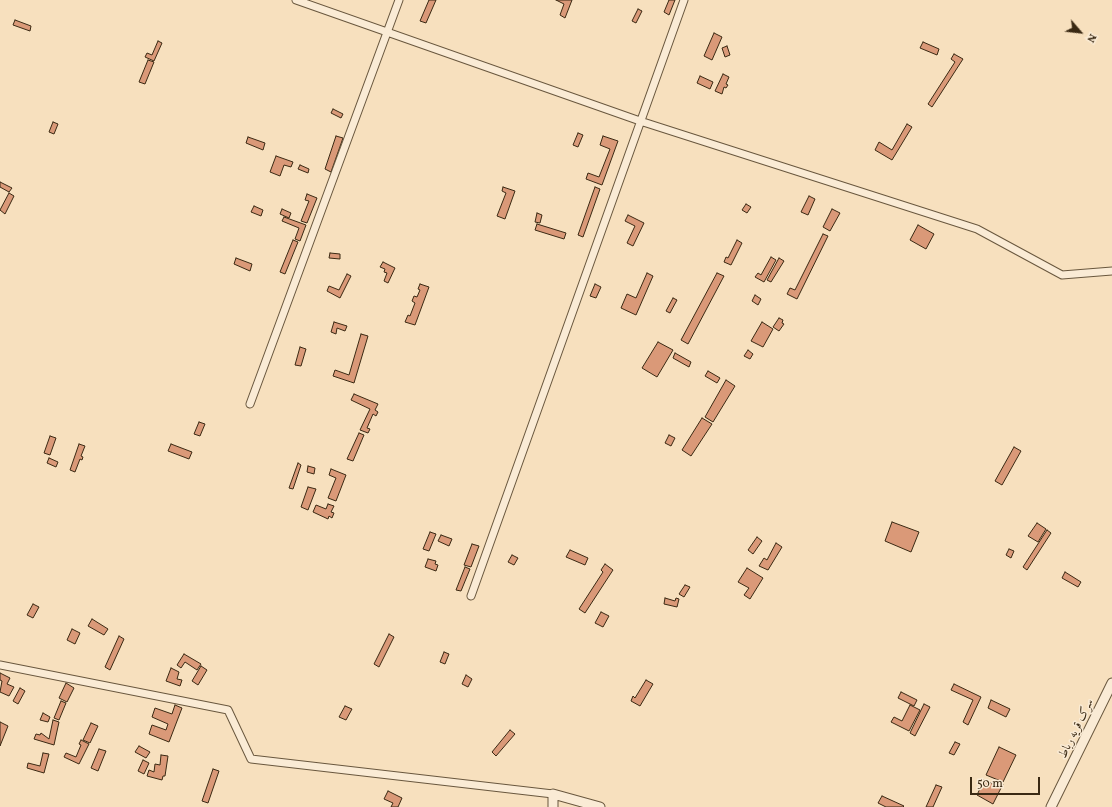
<!DOCTYPE html>
<html>
<head>
<meta charset="utf-8">
<style>
	body { margin:0 }
	#map { position:relative; width:1112px; height:807px; overflow:hidden; background:#f7e0be; font-family:Vollkorn,serif }
	canvas { display:block }
	.north { position:absolute; left:1060px; top:12px; width:40px; height:40px; -webkit-text-stroke:3px #faebd5; paint-order:stroke; rotate:118deg; font-size:11px; font-weight:700; line-height:16px; text-align:center; color:#3a2913 }
	.north::after { content:''; display:block; margin:auto; width:14px; height:18px; background:#3a2913; clip-path:polygon(50% 0,100% 100%,50% 72%,0 100%) }
	.scale { position:absolute; left:970px; top:777px; width:70px; height:18px; box-sizing:border-box; border:2px solid #3a2913; border-top:0; padding-left:5px; font-size:12px; line-height:14px; white-space:nowrap; color:#3a2913; -webkit-text-stroke:3px #faebd5; paint-order:stroke }
</style>
</head>
<body>
<div id="map">
<canvas width="1112" height="807"></canvas>
<div class="north">N</div>
<div class="scale">50 m</div>
</div>
<script>
const c = document.querySelector('canvas').getContext('2d');
c.lineJoin = 'round';
function paint(path, color) {
  c.fillStyle = color;
  c.fill(path, 'evenodd');
}
function toPath(rows) {
  const path = new Path2D();
  for (const r of rows) {
    path.moveTo(r[0], r[1]);
    for (let i = 2; i < r.length; i += 2) path.lineTo(r[i], r[i + 1]);
  }
  return path;
}
function trace(path, color, width, dash) {
  c.strokeStyle = color;
  c.lineWidth = width;
  c.lineCap = dash ? 'butt' : 'round';
  c.setLineDash(dash || []);
  c.stroke(path);
}
function write(font, color, halo, rows, align = 'center') {
  c.font = font + ' Vollkorn,Amiri,serif';
  c.lineWidth = 3;
  c.setLineDash([]);
  c.textBaseline = 'middle';
  c.strokeStyle = halo;
  c.fillStyle = color;
  for (const [text, x, y, turn = 0] of rows) {
    c.save();
    c.translate(x, y);
    c.rotate((+turn || 0) * Math.PI / 180);
    c.textAlign = isNaN(turn) ? turn : align;
    if (halo) c.strokeText(text, 0, 0);
    c.fillText(text, 0, 0);
    c.restore();
  }
}
const building = toPath([
	[429,0,436,0,426,23,420,21,429,0],
	[556,0,572,0,565,18,560,15,564,4,556,0],
	[669,0,675,0,669,15,664,12,669,0],
	[638,9,642,11,636,23,632,21,638,9],
	[15,20,31,26,30,31,13,25,15,20],
	[714,33,722,37,712,60,704,56,714,33],
	[158,41,162,43,154,61,145,57,147,53,152,55,158,41],
	[923,42,939,49,937,55,920,48,923,42],
	[727,46,730,55,725,57,722,48,727,46],
	[954,54,963,59,932,107,928,104,955,62,951,59,954,54],
	[148,60,154,62,145,84,139,82,148,60],
	[723,74,729,77,726,84,728,85,726,88,724,87,722,94,715,91,723,74],
	[700,76,713,82,710,89,697,83,700,76],
	[333,109,343,114,341,118,331,113,333,109],
	[53,122,58,124,54,134,49,132,53,122],
	[907,124,912,127,892,160,875,150,879,142,892,150,907,124],
	[578,133,583,135,578,147,573,145,578,133],
	[336,136,343,138,331,172,325,169,336,136],
	[603,136,618,141,602,185,586,179,588,173,599,177,610,149,600,145,603,136],
	[248,137,265,143,263,150,246,143,248,137],
	[276,156,293,162,291,167,284,165,280,176,270,172,276,156],
	[300,165,309,169,308,173,298,169,300,165],
	[0,182,12,188,9,192,0,187,0,182],
	[503,187,515,191,505,219,497,216,506,193,502,191,503,187],
	[595,187,600,189,583,237,578,235,595,187],
	[9,193,14,196,5,214,0,210,9,193],
	[307,194,317,198,307,223,301,221,309,201,305,200,307,194],
	[809,196,815,199,808,215,801,212,809,196],
	[746,204,751,207,747,213,742,210,746,204],
	[254,206,263,210,261,216,251,212,254,206],
	[282,209,291,213,289,218,280,214,282,209],
	[832,209,840,213,830,231,823,227,832,209],
	[537,213,542,215,540,223,535,222,537,213],
	[628,215,644,223,633,246,627,243,635,226,625,221,628,215],
	[284,217,306,225,300,241,295,239,299,228,282,221,284,217],
	[537,224,566,233,564,239,535,230,537,224],
	[918,225,934,234,926,249,910,240,918,225],
	[823,234,828,236,797,299,787,294,790,288,795,290,823,234],
	[293,240,298,242,285,274,280,272,293,240],
	[737,240,742,243,731,265,724,262,726,257,728,258,737,240],
	[330,253,340,254,340,259,329,258,330,253],
	[771,257,776,260,764,282,755,277,758,273,761,275,771,257],
	[236,258,252,264,250,271,234,264,236,258],
	[779,258,784,261,771,282,767,280,779,258],
	[383,262,395,268,388,283,384,281,387,273,384,272,385,269,380,267,383,262],
	[647,273,653,276,636,315,621,308,627,294,636,298,647,273],
	[717,273,724,276,688,344,681,340,717,273],
	[347,274,351,276,340,298,327,291,329,286,339,290,347,274],
	[420,284,429,287,415,325,405,322,408,315,410,316,415,303,412,301,414,296,417,297,420,290,418,289,420,284],
	[595,284,601,287,596,298,590,296,595,284],
	[755,295,761,299,758,305,752,301,755,295],
	[673,298,677,300,670,313,666,311,673,298],
	[779,318,783,320,782,323,784,324,779,331,773,327,779,318],
	[334,322,347,326,345,331,337,328,336,334,331,332,334,322],
	[762,322,773,329,763,347,751,341,762,322],
	[361,334,368,336,354,383,333,376,335,370,349,375,361,334],
	[658,342,673,350,657,377,642,368,658,342],
	[300,347,306,349,301,366,295,365,300,347],
	[748,350,753,354,750,359,744,356,748,350],
	[675,353,691,362,689,367,673,358,675,353],
	[708,371,720,378,717,383,705,376,708,371],
	[726,380,735,386,713,422,705,417,726,380],
	[354,394,378,404,375,410,378,412,376,416,373,414,367,428,370,429,368,433,360,430,370,409,351,400,354,394],
	[702,418,712,424,691,456,682,450,702,418],
	[199,422,205,424,200,436,194,434,199,422],
	[359,433,364,435,353,461,347,459,359,433],
	[669,435,675,438,671,446,665,443,669,435],
	[50,436,56,438,50,455,44,453,50,436],
	[79,444,85,446,81,456,83,457,82,460,80,459,75,472,70,470,79,444],
	[171,444,192,452,189,459,168,451,171,444],
	[1014,447,1021,451,1002,485,995,481,1014,447],
	[49,458,58,462,56,467,47,463,49,458],
	[298,463,301,465,293,489,289,488,298,463],
	[308,466,315,468,314,474,307,472,308,466],
	[331,469,346,475,336,501,328,498,336,478,329,475,331,469],
	[308,487,316,489,308,510,301,507,308,487],
	[328,504,334,506,331,512,334,513,332,518,329,516,328,519,313,512,316,505,326,509,328,504],
	[892,522,919,532,911,552,885,541,892,522],
	[1037,523,1046,529,1038,542,1028,536,1037,523],
	[1047,530,1051,533,1027,570,1023,567,1047,530],
	[430,532,436,534,429,551,423,549,430,532],
	[441,535,452,539,449,546,438,541,441,535],
	[757,537,762,541,753,554,748,550,757,537],
	[776,543,782,547,768,570,759,566,764,558,767,560,776,543],
	[472,544,479,546,471,567,464,565,472,544],
	[1009,549,1014,551,1011,558,1006,555,1009,549],
	[570,550,588,558,585,565,566,557,570,550],
	[512,555,518,558,514,565,508,562,512,555],
	[428,559,436,561,435,564,438,565,436,571,425,567,428,559],
	[605,564,613,570,585,613,579,609,603,572,601,570,605,564],
	[465,567,470,569,461,591,456,590,465,567],
	[747,568,763,578,750,599,744,595,749,588,738,582,747,568],
	[1065,572,1081,582,1078,587,1062,578,1065,572],
	[685,585,690,587,684,597,679,594,685,585],
	[665,598,675,601,676,598,679,599,677,607,664,604,665,598],
	[33,604,39,607,33,618,27,615,33,604],
	[601,612,609,616,603,627,595,623,601,612],
	[92,619,108,629,104,635,88,626,92,619],
	[72,629,80,633,75,644,67,640,72,629],
	[389,634,394,637,379,667,374,664,389,634],
	[119,636,124,639,110,670,105,667,119,636],
	[444,652,449,654,445,664,440,662,444,652],
	[184,654,201,664,197,670,185,662,181,668,177,665,184,654],
	[201,666,207,670,198,685,192,681,201,666],
	[171,668,179,672,177,679,182,680,180,686,166,681,171,668],
	[0,673,10,678,7,684,14,687,9,696,0,692,2,681,0,680,0,673],
	[466,675,472,679,468,687,462,684,466,675],
	[646,680,653,684,640,706,631,701,633,696,635,698,646,680],
	[66,683,74,688,67,702,59,698,66,683],
	[954,684,981,697,968,725,963,722,973,700,951,690,954,684],
	[20,688,25,691,18,704,13,701,20,688],
	[901,692,917,700,914,706,898,698,901,692],
	[991,700,1010,709,1006,717,988,708,991,700],
	[61,701,66,703,59,720,54,718,61,701],
	[924,704,930,707,915,736,910,733,924,704],
	[175,705,182,708,169,742,149,734,152,725,166,730,168,724,152,717,155,708,172,714,175,705],
	[910,705,920,710,909,731,891,722,894,717,902,721,910,705],
	[345,706,352,709,346,720,339,717,345,706],
	[43,713,50,717,48,722,40,720,43,713],
	[53,720,59,722,54,745,34,739,36,734,40,735,41,733,49,739,53,720],
	[0,722,8,726,0,746,0,722],
	[91,723,98,726,90,743,83,740,91,723],
	[510,730,515,734,496,756,492,752,510,730],
	[81,740,89,744,79,764,64,757,66,753,76,757,81,745,79,744,81,740],
	[955,742,960,744,954,755,949,753,955,742],
	[139,746,150,752,146,758,135,752,139,746],
	[999,747,1016,755,1003,782,986,775,999,747],
	[99,749,106,751,98,771,91,768,99,749],
	[43,753,49,754,44,773,27,768,28,763,40,766,43,753],
	[161,755,168,756,165,776,163,776,162,780,147,776,149,770,154,772,155,764,160,765,161,755],
	[143,760,149,763,144,774,138,771,143,760],
	[213,769,219,771,208,803,202,801,213,769],
	[984,780,996,785,998,781,1003,784,993,804,977,795,984,780],
	[936,785,942,787,933,807,926,807,936,785],
	[388,791,402,798,398,807,391,807,393,803,384,799,388,791],
	[882,796,904,806,903,807,886,807,878,803,882,796]
]);
const minor = toPath([
	[296,0,640,121,977,229,1062,275,1112,271],
	[250,404,399,0],
	[471,596,684,0],
	[0,665,228,710,251,759,553,794]
]);
const tertiary = toPath([
	[553,807,553,794,600,807],
	[1051,807,1112,683]
]);
const streetNames = [
	["سرک قریه رباط",1077,729,-64]
];
paint(building, '#da9978');
trace(building, '#3a2913', 1);
trace(minor, '#69573e', 9);
trace(tertiary, '#69573e', 11);
trace(minor, '#faebd5', 7);
trace(tertiary, '#faebd5', 9);
write('12px', '#3a2913', '#faebd5', streetNames);
</script>
</body>
</html>
